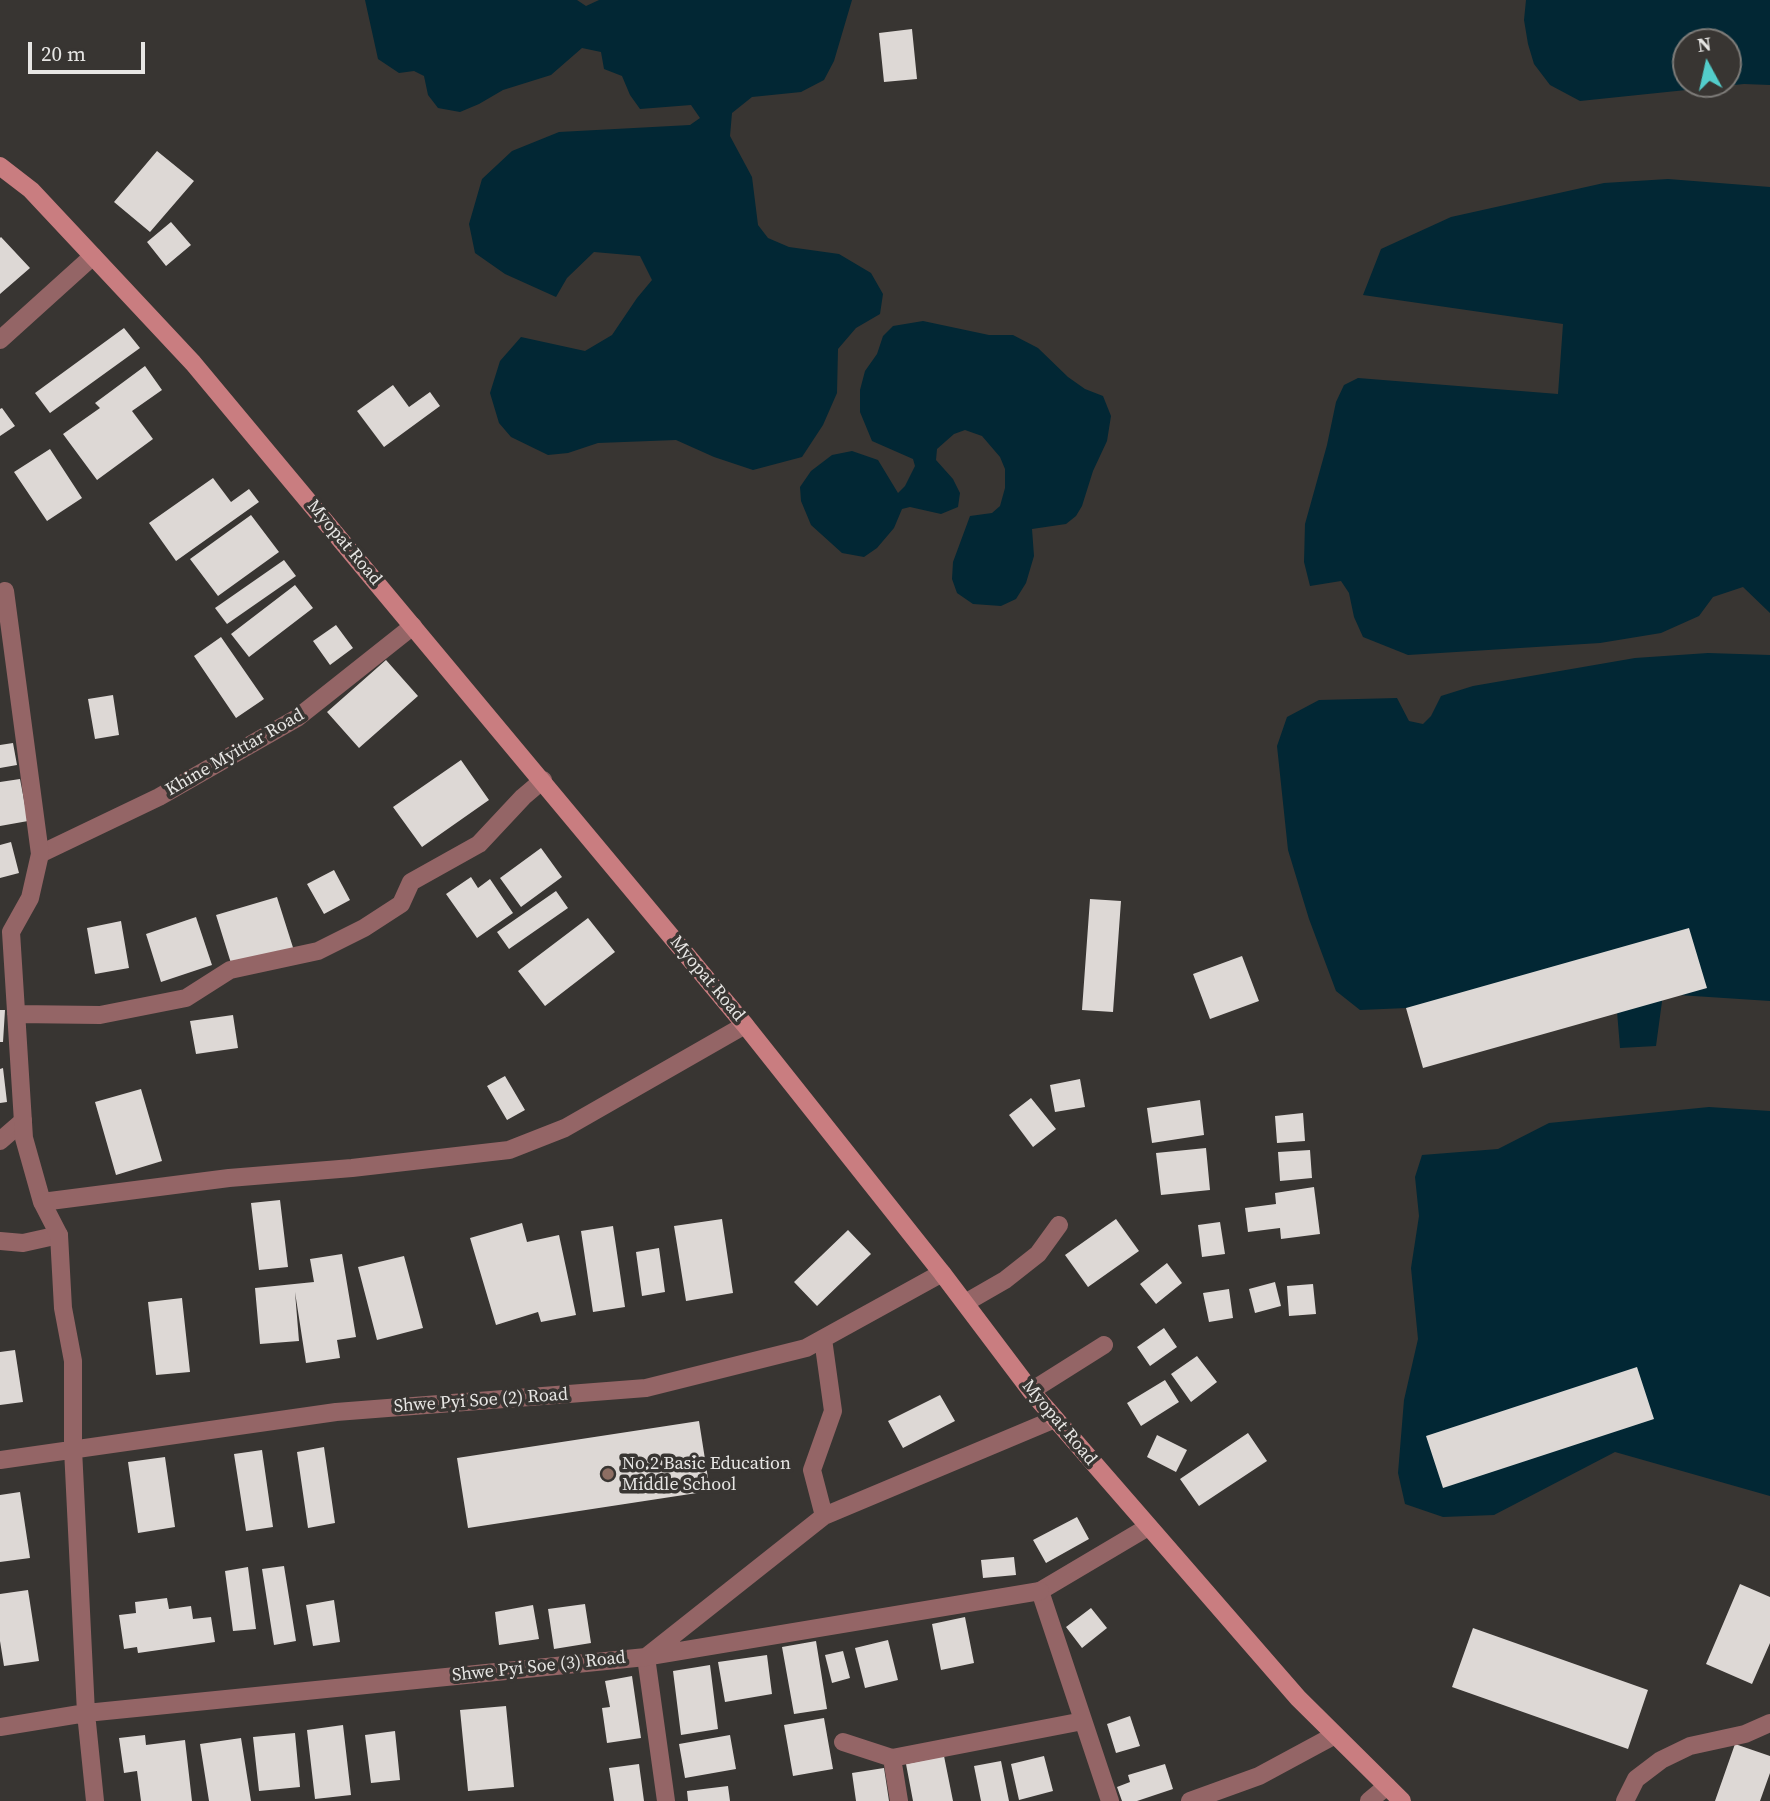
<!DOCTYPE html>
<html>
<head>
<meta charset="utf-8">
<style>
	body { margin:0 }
	#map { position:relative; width:1770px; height:1801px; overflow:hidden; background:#383532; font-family:"Source Serif 4",serif }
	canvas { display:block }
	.north { position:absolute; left:1672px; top:28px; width:70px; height:70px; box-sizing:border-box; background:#383532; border:2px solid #7e7c79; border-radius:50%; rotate:352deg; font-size:19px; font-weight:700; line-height:28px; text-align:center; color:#e7e6e4 }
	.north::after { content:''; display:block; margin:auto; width:24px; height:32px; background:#53cdcb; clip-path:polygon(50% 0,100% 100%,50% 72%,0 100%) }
	.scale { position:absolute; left:28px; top:42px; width:117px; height:32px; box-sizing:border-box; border:4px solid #e7e6e4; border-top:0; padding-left:9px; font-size:21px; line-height:24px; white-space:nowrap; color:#e7e6e4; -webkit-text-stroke:5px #383532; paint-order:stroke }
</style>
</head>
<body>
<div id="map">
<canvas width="1770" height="1801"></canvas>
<div class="north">N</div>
<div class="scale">20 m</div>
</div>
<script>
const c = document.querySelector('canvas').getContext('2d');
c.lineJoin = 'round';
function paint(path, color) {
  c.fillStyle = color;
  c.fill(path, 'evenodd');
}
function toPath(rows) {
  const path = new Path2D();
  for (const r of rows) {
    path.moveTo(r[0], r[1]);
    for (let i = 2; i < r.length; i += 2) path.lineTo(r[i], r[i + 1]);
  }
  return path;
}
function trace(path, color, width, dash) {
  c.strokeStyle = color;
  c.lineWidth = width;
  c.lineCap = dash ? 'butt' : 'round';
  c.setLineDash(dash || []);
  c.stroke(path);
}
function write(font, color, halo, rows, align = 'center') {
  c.font = font + ' "Source Serif 4",serif';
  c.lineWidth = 7;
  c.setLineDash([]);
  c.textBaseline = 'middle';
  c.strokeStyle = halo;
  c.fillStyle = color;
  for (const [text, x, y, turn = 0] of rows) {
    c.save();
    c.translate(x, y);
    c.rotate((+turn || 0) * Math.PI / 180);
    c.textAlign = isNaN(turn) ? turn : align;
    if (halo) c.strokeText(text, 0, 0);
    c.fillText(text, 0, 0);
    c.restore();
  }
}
const water = toPath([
	[365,0,577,0,586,6,599,0,852,0,834,61,824,80,801,92,752,97,732,113,730,136,752,177,758,225,768,238,789,247,839,254,871,273,883,294,880,314,856,328,838,349,837,393,823,425,802,457,753,470,714,457,676,440,598,443,568,453,548,455,511,437,499,423,490,393,500,361,521,337,585,351,612,335,637,298,652,280,640,256,594,252,567,278,556,297,505,274,475,253,469,224,482,179,512,151,559,132,690,125,700,118,691,105,640,109,630,95,622,76,604,69,601,52,582,48,551,75,503,90,479,104,460,112,438,108,428,95,424,76,414,71,399,73,378,59],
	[1526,0,1770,0,1770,85,1744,84,1580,101,1550,85,1534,64,1528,44,1524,20],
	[1686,42,1728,42,1728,84,1686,84],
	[1668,179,1770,187,1770,613,1743,587,1713,597,1699,616,1661,633,1600,643,1408,655,1363,637,1354,617,1349,593,1341,581,1310,586,1304,562,1305,524,1327,445,1336,402,1344,385,1358,378,1558,394,1563,324,1363,295,1381,249,1451,217,1604,183],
	[923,321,989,335,1013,335,1038,348,1068,377,1085,389,1103,396,1111,416,1107,441,1093,471,1082,506,1076,516,1066,524,1032,529,1034,556,1026,583,1016,599,1001,606,973,604,957,593,952,579,953,562,970,516,992,513,1000,506,1005,488,1005,469,1000,457,982,436,965,430,954,434,937,449,936,460,953,479,960,493,958,507,941,514,910,507,902,509,894,528,877,548,864,557,842,553,811,525,801,501,800,487,811,471,832,455,852,451,878,460,898,493,905,486,915,466,913,459,872,441,860,412,860,390,865,371,877,354,883,336,893,326],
	[1708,653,1770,655,1770,1001,1663,994,1656,1046,1620,1048,1616,999,1360,1010,1336,991,1309,919,1288,850,1277,746,1287,717,1319,700,1397,698,1409,721,1423,724,1431,716,1441,696,1473,686,1635,658],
	[1709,1107,1770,1111,1770,1496,1615,1452,1494,1515,1443,1517,1405,1504,1398,1473,1404,1400,1418,1339,1411,1268,1419,1216,1415,1177,1422,1155,1498,1149,1549,1123]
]);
const building = toPath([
	[912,29,917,79,884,82,879,33],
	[157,151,194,181,150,232,114,202],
	[171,222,191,245,166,266,147,242],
	[1,237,30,268,0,294,0,238],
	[124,328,140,348,50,413,35,393],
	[145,366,162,390,132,411,153,439,97,480,63,434,100,408,95,403],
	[393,385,409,407,430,392,440,406,384,447,357,411],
	[2,408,15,426,0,436,0,409],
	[50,449,82,498,47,521,14,472],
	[213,478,231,502,249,489,259,502,176,561,149,523],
	[251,515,279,552,218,596,190,559],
	[284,560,296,576,227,624,215,608],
	[295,585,313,608,249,657,231,634],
	[336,625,353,648,330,665,313,641],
	[221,637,264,699,236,718,194,656],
	[386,660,418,696,359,748,327,712],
	[113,695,119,735,95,739,88,699],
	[13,743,17,765,0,768,0,745],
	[461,760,489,800,422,847,393,807],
	[20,779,28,821,0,826,0,782],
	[11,842,19,873,0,878,0,845],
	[541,848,562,877,521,907,500,878],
	[334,870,350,900,324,914,307,884],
	[471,877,478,888,490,879,513,913,477,938,446,894],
	[556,891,568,908,509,949,497,932],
	[277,897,296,957,235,976,216,915],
	[1090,899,1121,901,1113,1012,1082,1010],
	[196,917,212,965,161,982,146,934],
	[588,918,615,952,545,1006,518,971],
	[121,921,129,968,95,974,87,928],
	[1689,928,1707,988,1423,1068,1406,1008],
	[1242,956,1259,1001,1210,1019,1193,974],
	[0,1010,5,1010,3,1042,0,1042],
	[233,1015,238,1048,196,1054,190,1021],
	[3,1068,7,1102,0,1103,0,1069],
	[505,1076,525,1110,507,1120,487,1086],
	[1080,1079,1085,1107,1055,1112,1050,1085],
	[141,1089,162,1161,116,1175,95,1102],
	[1031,1098,1056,1129,1033,1147,1009,1115],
	[1200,1100,1204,1135,1152,1143,1147,1108],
	[1303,1113,1305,1141,1277,1143,1275,1116],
	[1206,1148,1210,1190,1161,1195,1156,1153],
	[1310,1150,1312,1178,1280,1181,1278,1152],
	[1314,1187,1320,1234,1281,1239,1280,1228,1248,1232,1245,1208,1276,1204,1275,1193],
	[280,1200,288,1267,259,1270,251,1203],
	[722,1219,733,1293,686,1301,674,1226],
	[1116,1219,1139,1251,1088,1287,1065,1255],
	[1220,1222,1225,1254,1202,1257,1198,1225],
	[522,1223,527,1242,559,1235,576,1315,541,1322,538,1312,496,1325,470,1238],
	[613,1226,625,1307,593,1312,581,1231],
	[848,1230,871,1254,817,1306,794,1282],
	[659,1248,665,1292,642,1296,636,1252],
	[342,1254,356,1337,337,1340,340,1358,306,1363,295,1292,299,1341,260,1344,255,1288,314,1282,310,1259],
	[404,1256,423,1328,377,1340,358,1267],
	[1167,1263,1182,1283,1156,1304,1140,1284],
	[1275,1282,1281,1306,1255,1313,1249,1289],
	[1313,1284,1316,1314,1289,1316,1287,1286],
	[1229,1289,1233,1318,1209,1322,1203,1293],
	[182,1298,190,1372,156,1375,148,1302],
	[1164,1328,1177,1347,1150,1366,1137,1347],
	[15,1350,23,1402,0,1405,0,1352],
	[1197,1356,1217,1382,1191,1402,1171,1374],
	[1637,1367,1654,1419,1443,1488,1426,1436],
	[1165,1380,1179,1402,1141,1426,1127,1403],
	[940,1395,955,1421,903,1448,888,1421],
	[699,1421,710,1491,468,1528,457,1458],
	[1248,1433,1267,1461,1199,1506,1180,1479],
	[1157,1435,1187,1450,1176,1472,1147,1457],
	[324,1447,335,1523,308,1528,297,1452],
	[262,1450,273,1527,246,1531,234,1454],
	[165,1457,175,1527,138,1533,128,1462],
	[20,1492,30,1558,0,1562,0,1495],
	[1077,1517,1089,1539,1046,1563,1033,1540],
	[1014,1557,1016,1575,983,1578,981,1560],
	[284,1566,296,1641,274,1645,262,1569],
	[248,1567,256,1629,233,1631,225,1571],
	[1740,1584,1770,1597,1770,1643,1752,1684,1706,1664],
	[28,1590,39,1661,4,1666,0,1641,0,1594],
	[167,1598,169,1609,191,1606,193,1619,211,1617,215,1642,138,1653,137,1647,124,1649,119,1615,136,1613,135,1602],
	[334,1600,340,1642,313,1646,306,1605],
	[585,1604,591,1643,554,1649,548,1609],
	[533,1605,539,1639,499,1645,495,1612],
	[1091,1608,1107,1628,1082,1648,1066,1627],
	[965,1617,974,1663,941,1670,932,1624],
	[1473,1628,1648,1690,1628,1749,1452,1687],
	[888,1640,898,1680,865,1688,855,1648],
	[816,1641,827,1709,794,1714,782,1647],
	[843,1651,850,1678,832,1683,825,1655],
	[767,1655,772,1694,725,1702,718,1662],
	[710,1665,718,1729,681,1735,673,1671],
	[632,1676,641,1738,607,1743,602,1708,610,1707,605,1681],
	[506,1706,514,1787,468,1791,460,1710],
	[1130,1716,1140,1746,1116,1753,1107,1724],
	[824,1718,833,1769,793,1776,784,1725],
	[343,1725,351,1795,315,1799,307,1730],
	[395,1731,400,1780,371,1783,365,1735],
	[295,1733,300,1787,259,1791,253,1737],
	[145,1735,146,1745,185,1740,192,1801,141,1801,137,1771,124,1773,119,1738],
	[730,1735,736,1769,685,1778,679,1744],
	[241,1738,251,1801,209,1801,200,1744],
	[1735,1744,1770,1756,1770,1773,1760,1801,1715,1801],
	[944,1756,953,1801,913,1801,906,1764],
	[1044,1756,1053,1791,1019,1800,1011,1764],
	[1001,1761,1009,1801,981,1801,974,1766],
	[639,1764,644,1801,614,1801,609,1768],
	[1165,1764,1173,1789,1137,1801,1122,1801,1117,1787,1130,1782,1128,1775],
	[884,1768,889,1801,856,1801,852,1773],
	[728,1786,730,1801,688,1801,687,1791]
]);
const service = toPath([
	[0,340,93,256],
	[40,854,159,797,297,718,413,626],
	[0,1141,23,1121],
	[0,1241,23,1243,59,1235],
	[965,1303,1005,1280,1038,1254,1059,1225],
	[1031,1391,1104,1345],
	[646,1657,666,1801],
	[843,1742,892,1758,899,1801],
	[892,1758,1083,1721],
	[1110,1801,1040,1591,1148,1527]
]);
const minor = toPath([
	[5,591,40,854,30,898,11,932,24,1138,42,1202,59,1235,63,1308,73,1361,73,1449,86,1713,95,1801],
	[16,1014,100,1015,186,998,230,970,318,951,364,928,401,904,411,882,479,844,523,797,543,780],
	[42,1202,229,1178,352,1168,509,1150,565,1128,745,1025],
	[823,1339,833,1411,812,1470,824,1516],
	[0,1460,336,1412,646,1388,806,1348,942,1273],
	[650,1656,1040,1591],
	[0,1727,86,1713,646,1657,824,1516,1055,1419],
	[1190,1801,1259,1776,1335,1735],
	[1369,1801,1387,1786],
	[1625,1801,1636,1779,1661,1760,1690,1746,1745,1734,1770,1723]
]);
const secondary = toPath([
	[0,166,31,190,193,363,745,1025,942,1273,1031,1391,1298,1698,1402,1801]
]);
const markers = [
	[608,1474,7,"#8d6e63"]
];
const streetNames = [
	["Myopat Road",344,543,50],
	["Khine Myittar Road",235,753,-30],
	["Myopat Road",707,979,50],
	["Shwe Pyi Soe (2) Road",481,1401,-4],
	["Myopat Road",1059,1423,50],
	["Shwe Pyi Soe (3) Road",539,1667,-6]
];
const poiNames = [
	["No.2 Basic Education",622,1464],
	["Middle School",622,1485]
];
paint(water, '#022734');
paint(building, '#ddd8d5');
trace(service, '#946566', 18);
trace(minor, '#946566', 18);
trace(secondary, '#c97d80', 18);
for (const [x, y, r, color] of markers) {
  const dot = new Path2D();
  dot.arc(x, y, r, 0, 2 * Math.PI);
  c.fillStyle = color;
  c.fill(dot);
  trace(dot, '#383532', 2.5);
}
write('18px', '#e7e6e4', '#383532', streetNames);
write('18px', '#e7e6e4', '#383532', poiNames, 'left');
</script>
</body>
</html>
